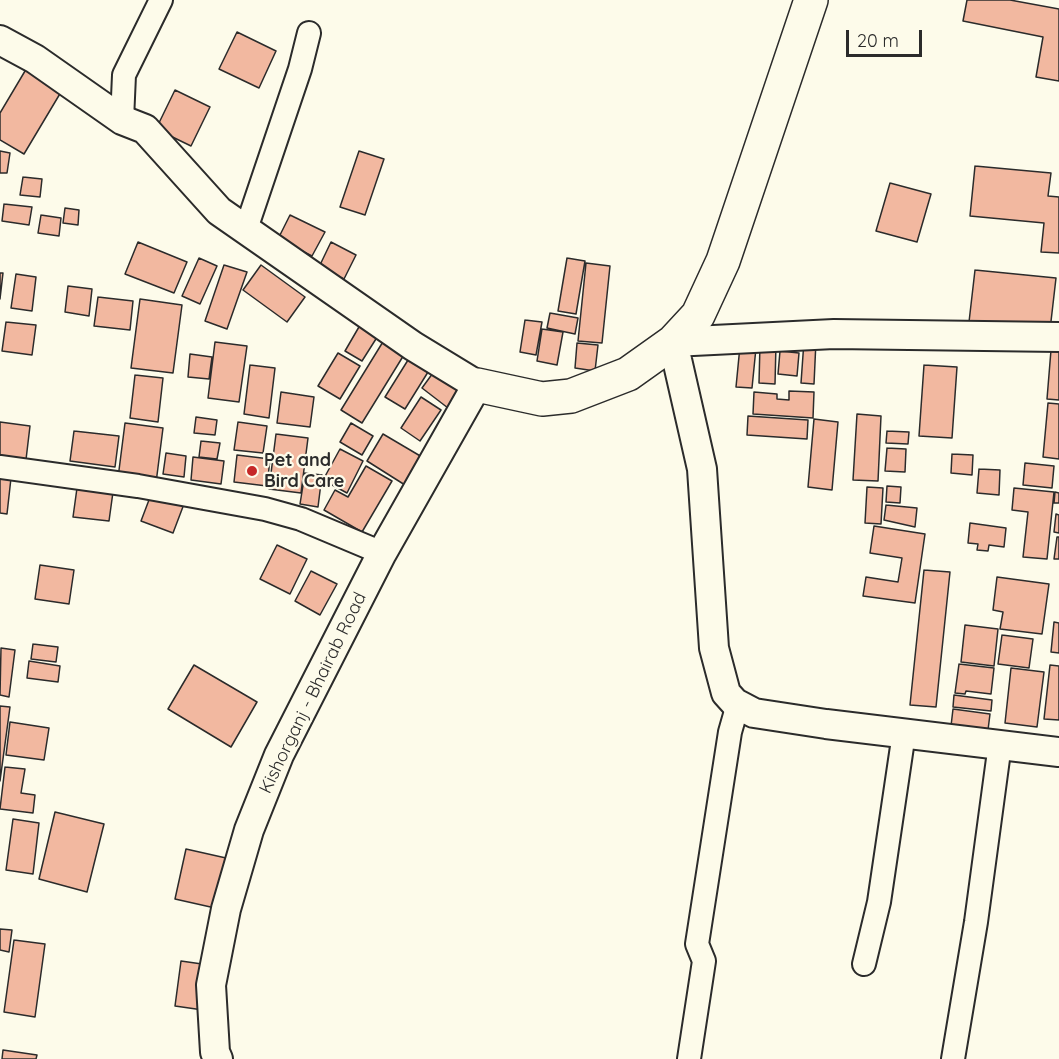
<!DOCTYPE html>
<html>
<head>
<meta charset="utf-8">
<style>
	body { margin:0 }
	#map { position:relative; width:1059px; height:1059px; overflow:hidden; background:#fdfbea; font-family:Quicksand,sans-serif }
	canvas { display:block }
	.scale { position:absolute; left:846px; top:30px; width:76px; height:27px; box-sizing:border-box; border:3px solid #2b2b2b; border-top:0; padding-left:8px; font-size:18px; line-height:21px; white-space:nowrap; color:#2b2b2b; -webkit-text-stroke:4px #fdfbea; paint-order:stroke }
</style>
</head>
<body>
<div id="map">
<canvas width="1059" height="1059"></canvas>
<div class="scale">20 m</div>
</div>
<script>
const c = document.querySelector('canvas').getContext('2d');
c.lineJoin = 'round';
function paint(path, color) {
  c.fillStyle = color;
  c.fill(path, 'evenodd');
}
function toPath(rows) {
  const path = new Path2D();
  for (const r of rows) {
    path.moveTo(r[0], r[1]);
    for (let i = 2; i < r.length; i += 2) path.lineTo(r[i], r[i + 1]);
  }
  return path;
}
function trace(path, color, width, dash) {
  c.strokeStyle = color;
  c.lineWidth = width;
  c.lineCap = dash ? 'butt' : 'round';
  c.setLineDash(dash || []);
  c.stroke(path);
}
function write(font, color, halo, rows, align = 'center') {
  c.font = font + ' Quicksand,sans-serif';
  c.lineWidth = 4.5;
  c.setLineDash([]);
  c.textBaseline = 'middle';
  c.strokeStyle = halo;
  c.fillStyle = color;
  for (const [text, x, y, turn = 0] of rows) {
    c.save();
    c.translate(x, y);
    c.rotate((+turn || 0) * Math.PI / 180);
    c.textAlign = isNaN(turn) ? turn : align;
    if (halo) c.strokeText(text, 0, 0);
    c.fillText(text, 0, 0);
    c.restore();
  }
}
const building = toPath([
	[967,0,1010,0,1059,9,1059,81,1036,77,1043,37,963,21,967,0],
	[237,32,276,51,259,88,219,69,237,32],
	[28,66,64,87,24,154,0,140,0,113,28,66],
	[175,90,210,107,191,146,156,129,175,90],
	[0,151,10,153,7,173,0,173,0,151],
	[359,151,384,159,365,215,340,207,359,151],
	[975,166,1051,173,1048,196,1059,197,1059,253,1041,252,1044,223,970,216,975,166],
	[23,177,42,179,40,197,20,195,23,177],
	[890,183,931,194,917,242,876,231,890,183],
	[4,204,32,207,29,225,2,221,4,204],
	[65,208,79,210,78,225,63,223,65,208],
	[41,215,61,218,59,236,38,233,41,215],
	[290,215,325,232,312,256,278,239,290,215],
	[138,242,187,262,174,293,125,274,138,242],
	[331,242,356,255,344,279,319,267,331,242],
	[199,258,217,266,200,304,182,296,199,258],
	[567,258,585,261,576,314,558,311,567,258],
	[586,263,610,266,602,343,578,341,586,263],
	[224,265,247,272,227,329,205,321,224,265],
	[261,265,305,297,287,322,243,290,261,265],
	[975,270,1056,278,1050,330,969,322,975,270],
	[0,273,3,273,0,299,0,273],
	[16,274,36,277,32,311,11,308,16,274],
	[68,286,92,289,89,316,65,312,68,286],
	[98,297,133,301,130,330,94,326,98,297],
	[140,299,182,305,173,373,131,368,140,299],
	[550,313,578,318,575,334,547,328,550,313],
	[363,320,381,331,362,361,345,351,363,320],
	[525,320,542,322,536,355,520,352,525,320],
	[6,322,36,325,32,355,2,351,6,322],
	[542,329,563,332,557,365,537,361,542,329],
	[389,332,410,345,362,423,341,410,389,332],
	[804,341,816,341,814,384,801,383,804,341],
	[215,342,247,346,239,402,208,398,215,342],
	[577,343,598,345,595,371,575,368,577,343],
	[760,344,776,344,775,384,759,383,760,344],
	[740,346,756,348,752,388,736,387,740,346],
	[1051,350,1059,351,1059,400,1047,399,1051,350],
	[780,351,799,353,797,376,778,374,780,351],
	[413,352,433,364,405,409,385,397,413,352],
	[338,353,360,366,340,399,318,386,338,353],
	[190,354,212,357,209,379,188,377,190,354],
	[250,365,275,368,269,418,244,414,250,365],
	[924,365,957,367,952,438,919,436,924,365],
	[438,366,465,386,448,408,422,388,438,366],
	[135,375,163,378,158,422,130,418,135,375],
	[789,391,814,392,813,418,753,414,754,392,777,394,777,399,789,400,789,391],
	[281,392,314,397,310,427,277,423,281,392],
	[421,397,441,410,420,441,401,428,421,397],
	[1048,403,1059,404,1059,459,1043,457,1048,403],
	[857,414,881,416,878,481,853,480,857,414],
	[748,416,808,420,807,439,747,435,748,416],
	[196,417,217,420,215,435,194,433,196,417],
	[814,419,838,422,832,490,808,487,814,419],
	[0,422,30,426,25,468,0,465,0,422],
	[238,422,267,426,263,453,234,450,238,422],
	[125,423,163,428,156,483,118,478,125,423],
	[351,423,373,436,362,455,340,442,351,423],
	[74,431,119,436,115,467,70,461,74,431],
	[887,431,909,432,908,444,886,443,887,431],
	[276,434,308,438,301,493,269,489,276,434],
	[383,434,422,457,405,485,367,461,383,434],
	[201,441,220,443,217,459,199,457,201,441],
	[887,448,906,449,905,472,885,471,887,448],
	[340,449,363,461,347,493,323,480,340,449],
	[166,453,186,456,184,477,163,474,166,453],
	[952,454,973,455,972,475,951,473,952,454],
	[237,455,270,459,267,486,234,482,237,455],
	[193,457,224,461,221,484,191,480,193,457],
	[1025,463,1054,466,1052,488,1023,485,1025,463],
	[366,466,392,481,362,532,324,510,335,490,348,497,366,466],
	[979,469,1000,470,999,495,977,493,979,469],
	[305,473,322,475,318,507,300,504,305,473],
	[0,477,11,478,7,514,0,513,0,477],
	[887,486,901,487,900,503,886,502,887,486],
	[867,487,883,488,881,524,865,523,867,487],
	[77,488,113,492,109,521,73,517,77,488],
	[1014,488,1054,492,1047,559,1023,557,1028,512,1012,510,1014,488],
	[152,492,184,504,173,533,141,521,152,492],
	[1055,492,1059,493,1059,503,1054,503,1055,492],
	[886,505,917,508,915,527,884,520,886,505],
	[1056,514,1059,515,1059,533,1054,532,1056,514],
	[970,523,1006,528,1004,547,989,545,988,551,977,550,978,544,968,543,970,523],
	[874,526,925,534,915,603,863,596,866,577,898,582,902,558,870,553,874,526],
	[1057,537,1059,537,1059,559,1054,559,1057,537],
	[277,545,307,559,290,594,260,579,277,545],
	[40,565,74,570,69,604,35,599,40,565],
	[924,570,950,572,936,707,910,705,924,570],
	[311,571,337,584,320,615,295,601,311,571],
	[997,577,1049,584,1042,634,1000,629,1003,612,993,610,997,577],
	[1054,622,1059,623,1059,653,1051,652,1054,622],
	[965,625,998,629,994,666,961,662,965,625],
	[1002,635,1033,639,1029,668,998,664,1002,635],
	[33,644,58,647,56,662,31,659,33,644],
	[1,648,15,650,9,697,0,695,1,648],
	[29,661,60,666,58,682,27,678,29,661],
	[959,664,994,668,991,694,966,691,965,694,955,693,959,664],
	[194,665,257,702,231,747,168,709,194,665],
	[1050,665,1059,666,1059,720,1044,719,1050,665],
	[1011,668,1044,672,1037,727,1005,723,1011,668],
	[954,695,992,700,991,711,953,707,954,695],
	[0,706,10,707,0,781,0,706],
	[953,709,990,714,988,730,951,726,953,709],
	[10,722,49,728,44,760,6,755,10,722],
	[5,767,25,769,21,793,35,795,33,813,0,809,5,767],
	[55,812,104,824,87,892,39,879,55,812],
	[13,819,39,823,33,874,6,870,13,819],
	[186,849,226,858,215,908,175,899,186,849],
	[0,929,12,930,9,952,0,950,0,929],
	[14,940,45,944,35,1017,4,1012,14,940],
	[181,961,209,965,203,1010,175,1006,181,961],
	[3,1050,37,1055,36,1059,2,1059,3,1050]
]);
const minor = toPath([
	[122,120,124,75,161,0],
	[246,229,300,69,309,33],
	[0,467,138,486,265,509,301,519,382,553],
	[864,964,879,902,904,733],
	[689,1059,704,961,697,944,730,732,738,704],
	[953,1059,976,922,1000,744]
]);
const tertiary = toPath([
	[0,40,35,59,122,120,145,129,219,211,413,346,477,385,382,553,279,755,249,830,226,909,211,985,215,1052,218,1059],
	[1059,337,834,334,673,342,702,469,714,648,726,693,735,703,754,713,826,724,1059,752]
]);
const secondary = toPath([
	[477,385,542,399,571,396,628,374,673,342,698,315,723,261,811,0]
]);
const markers = [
	[252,471,6,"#c62828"]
];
const poiNames = [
	["Pet and",264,461],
	["Bird Care",264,482]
];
const streetNames = [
	["Kishorganj - Bhairab Road",313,693,-64]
];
paint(building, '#f2b8a0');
trace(building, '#2b2b2b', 1.5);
trace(minor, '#2b2b2b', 26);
trace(tertiary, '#2b2b2b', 32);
trace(secondary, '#2b2b2b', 36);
trace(minor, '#fdfbea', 22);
trace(tertiary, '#fdfbea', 28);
trace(secondary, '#fdfbea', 33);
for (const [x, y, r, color] of markers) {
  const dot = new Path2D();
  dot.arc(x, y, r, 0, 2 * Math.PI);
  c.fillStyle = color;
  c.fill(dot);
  trace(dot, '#fdfbea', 2);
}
write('bold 18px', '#2b2b2b', '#fdfbea', poiNames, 'left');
write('18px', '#2b2b2b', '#fdfbea', streetNames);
</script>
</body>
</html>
